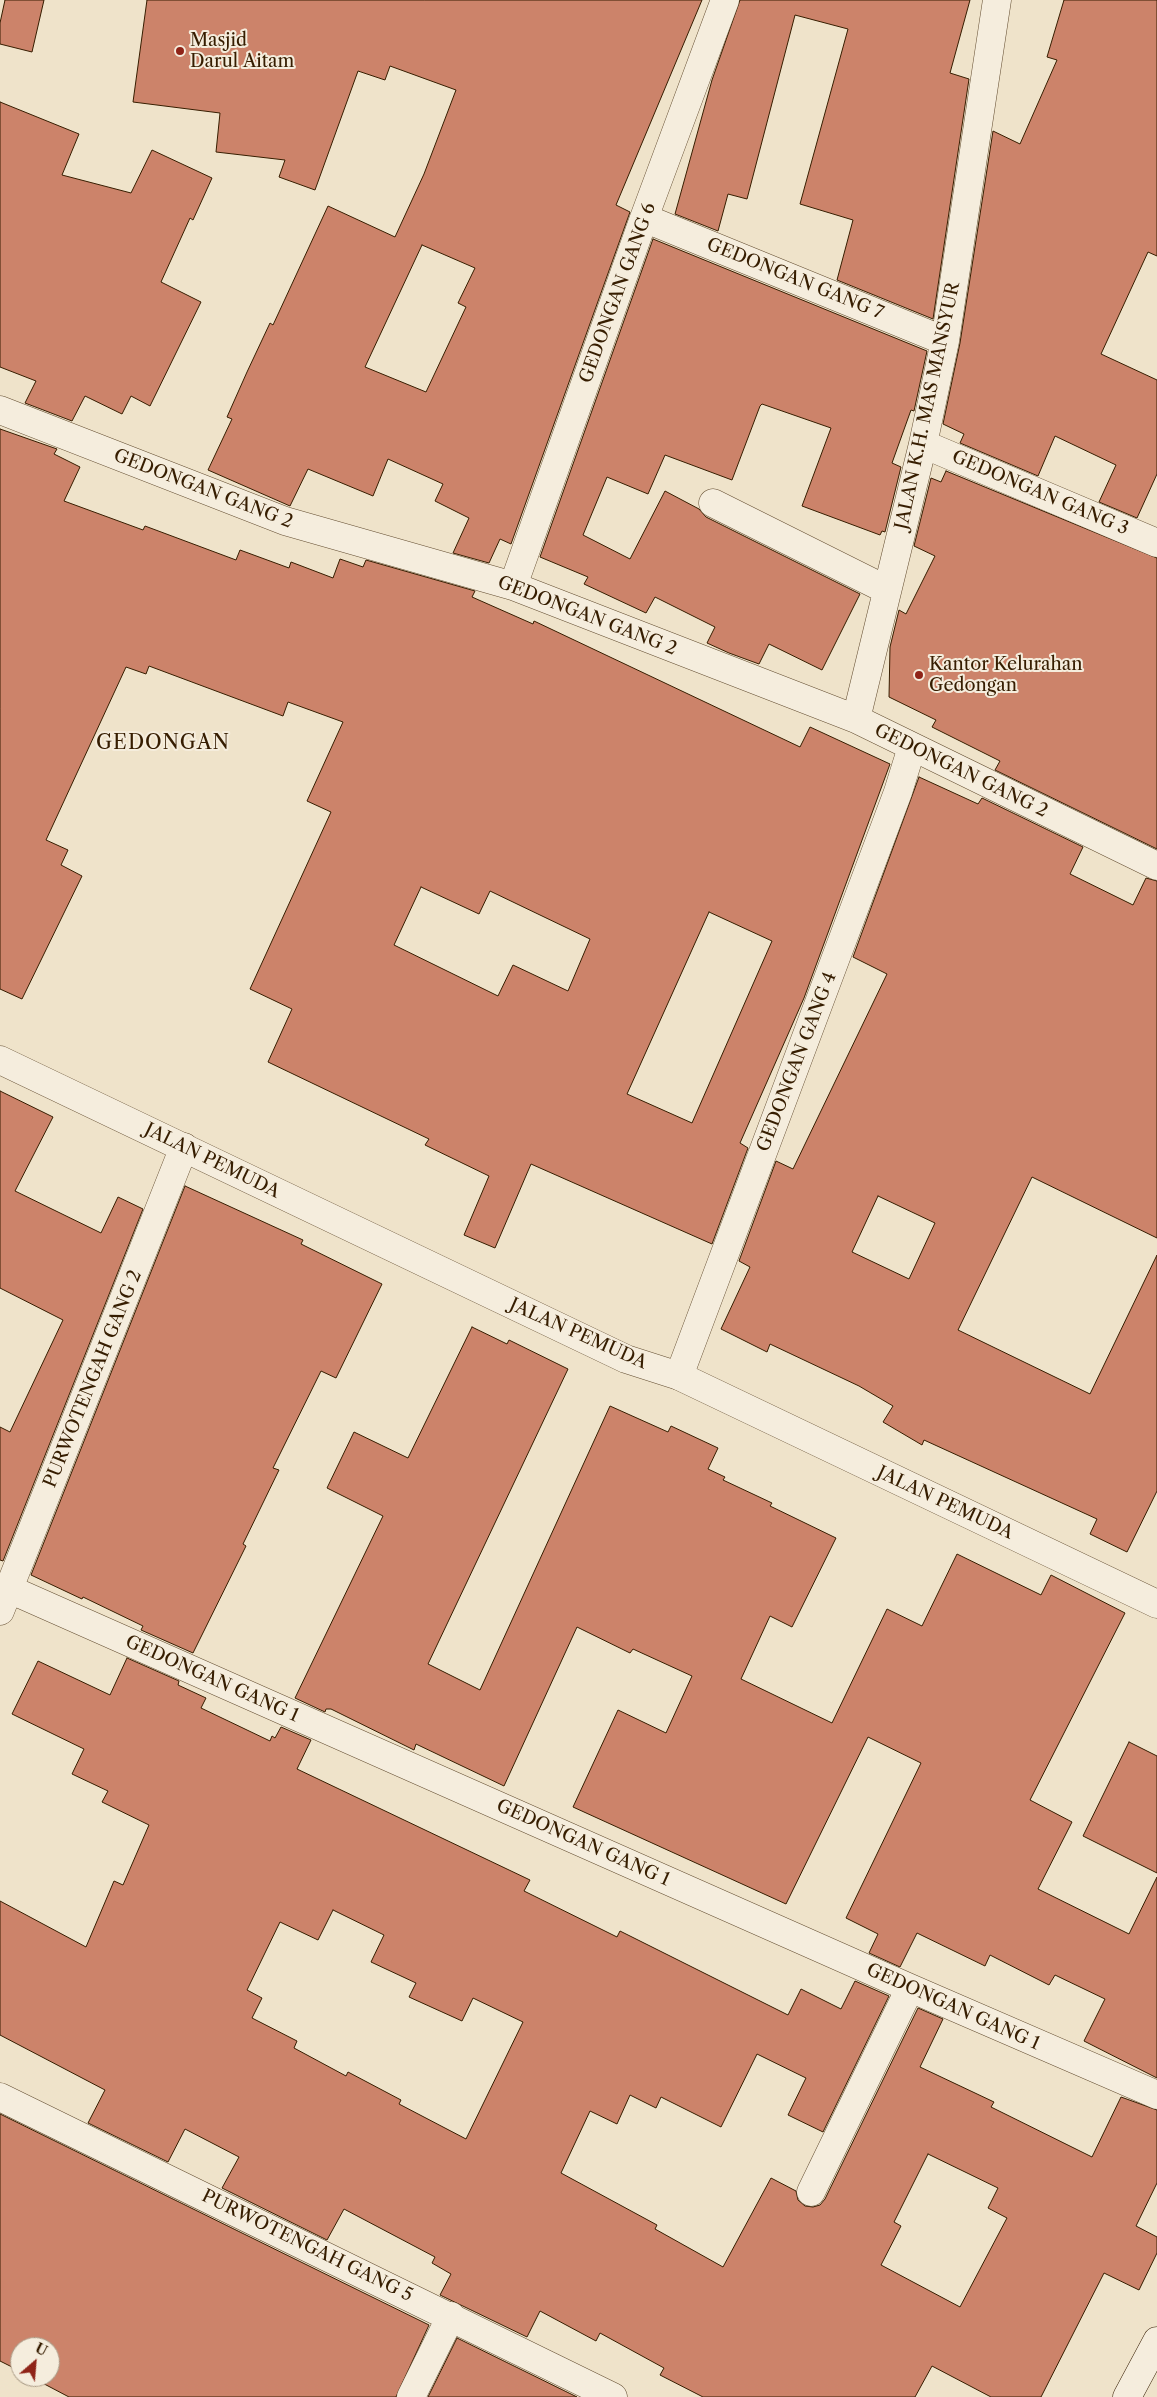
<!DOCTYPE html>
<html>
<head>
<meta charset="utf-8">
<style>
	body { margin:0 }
	#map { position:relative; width:1157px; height:2397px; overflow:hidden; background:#efe3ca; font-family:"Libre Caslon Text",serif }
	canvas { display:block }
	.north { position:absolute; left:10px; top:2337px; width:50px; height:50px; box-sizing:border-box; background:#f5eddd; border:1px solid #a99a85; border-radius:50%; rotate:27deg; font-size:14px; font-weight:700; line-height:20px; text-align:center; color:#361d00 }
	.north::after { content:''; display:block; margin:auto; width:18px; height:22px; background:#8f2418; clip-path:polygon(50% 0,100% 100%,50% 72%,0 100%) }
</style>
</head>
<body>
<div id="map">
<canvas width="1157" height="2397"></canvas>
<div class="north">U</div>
</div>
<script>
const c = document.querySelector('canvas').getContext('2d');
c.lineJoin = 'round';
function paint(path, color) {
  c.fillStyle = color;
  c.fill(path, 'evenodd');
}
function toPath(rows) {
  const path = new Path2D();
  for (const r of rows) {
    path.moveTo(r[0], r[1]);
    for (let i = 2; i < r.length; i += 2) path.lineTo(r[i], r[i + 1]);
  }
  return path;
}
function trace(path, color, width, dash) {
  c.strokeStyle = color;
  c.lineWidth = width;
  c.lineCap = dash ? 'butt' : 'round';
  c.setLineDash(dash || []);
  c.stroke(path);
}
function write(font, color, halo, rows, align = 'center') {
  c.font = font + ' "Libre Caslon Text",serif';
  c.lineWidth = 4;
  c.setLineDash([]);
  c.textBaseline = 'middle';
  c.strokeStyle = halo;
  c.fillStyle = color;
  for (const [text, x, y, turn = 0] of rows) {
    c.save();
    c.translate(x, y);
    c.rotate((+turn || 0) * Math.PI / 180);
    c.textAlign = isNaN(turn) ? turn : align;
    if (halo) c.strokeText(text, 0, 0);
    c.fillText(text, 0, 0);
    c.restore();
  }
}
const building = toPath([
	[5,0,44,0,32,52,0,44,0,23,5,0],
	[147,0,702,0,616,205,630,212,511,544,500,539,489,563,453,553,469,518,435,501,443,484,388,459,373,496,308,469,290,506,208,470,232,419,227,417,247,372,270,323,273,325,328,206,395,237,424,174,456,90,390,66,385,80,358,71,315,190,279,177,285,160,216,152,220,113,133,102,147,0],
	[422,245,475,268,458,303,466,307,426,392,365,367,422,245],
	[740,0,970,0,950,73,969,79,933,319,837,280,853,220,800,204,848,29,795,15,747,199,728,194,718,231,675,214,712,80,740,0],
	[1064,0,1157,0,1157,256,1148,252,1101,354,1157,380,1157,474,1137,518,1099,502,1116,465,1055,436,1038,476,960,443,964,434,943,424,960,343,993,131,1020,144,1057,60,1047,57,1064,0],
	[0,102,79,134,62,175,131,193,152,150,212,178,193,220,190,218,161,282,201,302,150,406,131,396,122,414,85,396,72,421,25,403,36,381,0,367,0,102],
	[653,239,927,351,914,411,911,410,892,463,901,467,885,532,882,531,880,535,802,506,831,428,762,404,760,406,732,480,665,455,648,494,607,477,583,535,630,559,665,491,699,509,706,517,860,594,822,670,769,644,759,664,729,653,707,643,715,627,655,597,646,613,584,584,588,577,540,557,653,239],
	[0,429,57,449,54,454,80,467,64,501,143,530,145,526,236,560,240,550,289,568,291,562,333,578,340,559,363,567,366,560,475,591,472,597,533,624,534,621,800,747,810,727,890,764,804,998,740,1143,748,1148,712,1244,531,1164,495,1248,464,1235,489,1176,425,1145,429,1139,268,1062,292,1009,250,989,331,812,307,801,343,722,288,702,283,716,149,666,146,674,126,667,46,840,68,850,61,865,82,876,22,999,0,989,0,429],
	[421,887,479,914,490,891,590,939,568,991,513,965,498,996,394,945,421,887],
	[709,912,772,941,692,1123,627,1094,709,912],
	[946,471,1157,558,1157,849,995,770,1000,761,932,727,936,720,889,697,890,647,899,610,906,614,935,556,914,546,931,478,941,482,946,471],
	[919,777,978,804,982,798,1083,847,1070,874,1133,905,1146,878,1157,881,1157,1238,1032,1177,958,1330,1090,1394,1157,1255,1157,1491,1127,1552,1090,1534,1097,1519,924,1440,922,1445,883,1422,893,1406,859,1386,770,1344,767,1352,721,1329,750,1267,739,1261,776,1161,793,1169,887,974,853,957,919,777],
	[878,1196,935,1223,909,1279,852,1252,878,1196],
	[0,1091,53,1117,15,1191,101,1233,118,1197,143,1209,3,1561,0,1560,0,1427,10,1432,63,1320,0,1288,0,1091],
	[185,1186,303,1240,301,1244,382,1284,336,1378,321,1371,273,1468,279,1470,243,1544,246,1546,193,1653,141,1630,143,1626,83,1597,82,1599,31,1575,185,1186],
	[472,1327,507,1344,509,1340,568,1369,428,1664,480,1690,610,1406,668,1432,671,1426,718,1448,708,1469,725,1477,723,1480,772,1503,770,1506,836,1538,792,1627,770,1616,741,1679,832,1723,887,1609,922,1626,957,1554,1041,1595,1051,1575,1125,1613,1030,1800,1072,1822,1038,1889,1129,1934,1157,1877,1157,2078,1084,2041,1105,1999,1055,1975,1049,1985,990,1955,985,1966,917,1933,900,1967,869,1953,878,1934,846,1918,921,1763,868,1737,786,1904,573,1807,618,1710,666,1733,692,1676,633,1649,630,1653,577,1627,504,1786,416,1744,414,1750,331,1709,326,1709,325,1712,295,1698,383,1516,327,1488,354,1432,408,1458,472,1327],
	[127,1658,179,1681,178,1685,206,1698,201,1708,270,1741,272,1736,275,1738,281,1727,311,1740,297,1769,530,1880,524,1891,617,1937,620,1931,788,2015,801,1989,841,2009,855,1981,889,1996,823,2132,788,2115,806,2078,757,2054,721,2127,661,2097,656,2108,630,2095,617,2124,590,2111,561,2173,657,2225,655,2229,723,2267,771,2178,796,2191,798,2200,805,2206,813,2207,820,2205,825,2199,918,2008,943,2019,920,2067,994,2102,991,2107,1092,2157,1121,2097,1157,2110,1157,2183,1136,2226,1157,2237,1157,2253,1139,2290,1104,2273,1041,2397,991,2397,932,2366,915,2397,703,2397,660,2375,664,2368,600,2333,596,2341,540,2311,527,2337,440,2295,451,2274,432,2263,435,2257,344,2209,327,2240,222,2188,239,2157,185,2129,168,2162,88,2123,105,2090,0,2035,0,1901,86,1947,114,1881,123,1885,149,1825,102,1802,108,1791,72,1774,84,1749,12,1714,38,1661,110,1695,127,1658],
	[333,1910,384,1935,371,1962,416,1983,409,1997,462,2021,473,1998,523,2022,466,2139,399,2104,401,2100,348,2072,346,2076,294,2048,297,2041,252,2018,262,1998,247,1990,280,1922,318,1940,333,1910],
	[928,2154,998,2188,988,2208,1007,2218,960,2307,881,2265,901,2226,894,2222,928,2154],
	[1129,1742,1157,1756,1157,1873,1083,1836,1129,1742],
	[0,2114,429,2325,396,2397,69,2397,31,2377,50,2377,50,2347,20,2347,20,2371,0,2361,0,2114],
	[457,2338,577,2397,428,2397,457,2338]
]);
const minor = toPath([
	[644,218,945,341],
	[0,410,285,521,513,586,856,719,1157,866],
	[923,444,1157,543],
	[713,503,887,590],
	[513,586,644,218,725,0],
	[856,719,923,444,945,341,997,0],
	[679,1376,898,792,912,747],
	[9,1589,910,1988,1157,2095],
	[0,1611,184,1147],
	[0,2097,613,2397],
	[811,2192,910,1988],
	[411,2397,451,2316]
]);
const tertiary = toPath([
	[0,1060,626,1359,679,1376,1157,1604]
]);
const secondary = toPath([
	[1127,2397,1157,2341]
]);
const markers = [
	[180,51,5,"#8f2418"],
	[919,675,5,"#8f2418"]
];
const poiNames = [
	["Masjid",190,41],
	["Darul Aitam",190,62],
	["Kantor Kelurahan",929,665],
	["Gedongan",929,686]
];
const streetNames = [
	["GEDONGAN GANG 7",795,279,22],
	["GEDONGAN GANG 6",618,293,-70],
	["JALAN K.H. MAS MANSYUR",928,406,-78],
	["GEDONGAN GANG 2",203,489,21],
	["GEDONGAN GANG 3",1040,493,23],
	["GEDONGAN GANG 2",587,616,21],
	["GEDONGAN GANG 2",961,771,26],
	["GEDONGAN GANG 4",797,1062,-69],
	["JALAN PEMUDA",212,1161,26],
	["JALAN PEMUDA",578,1334,24],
	["PURWOTENGAH GANG 2",93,1379,-68],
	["JALAN PEMUDA",945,1503,25],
	["GEDONGAN GANG 1",212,1679,24],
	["GEDONGAN GANG 1",583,1843,24],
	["GEDONGAN GANG 1",953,2007,24],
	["PURWOTENGAH GANG 5",307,2246,26]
];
const quarterNames = [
	["GEDONGAN",163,743]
];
paint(building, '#cc836a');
trace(building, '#361d00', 1);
trace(minor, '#644e32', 29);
trace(tertiary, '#644e32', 29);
trace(secondary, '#361d00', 29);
trace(minor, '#f5eddd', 28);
trace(tertiary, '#f5eddd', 28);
trace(secondary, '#f5eddd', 28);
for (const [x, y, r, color] of markers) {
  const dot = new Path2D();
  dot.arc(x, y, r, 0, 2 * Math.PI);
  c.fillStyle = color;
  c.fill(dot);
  trace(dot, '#f5eddd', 2);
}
write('18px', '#361d00', '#f5eddd', poiNames, 'left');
write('18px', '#361d00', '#f5eddd', streetNames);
c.letterSpacing = '1px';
write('20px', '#361d00', '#f5eddd', quarterNames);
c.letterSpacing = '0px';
</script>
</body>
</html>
